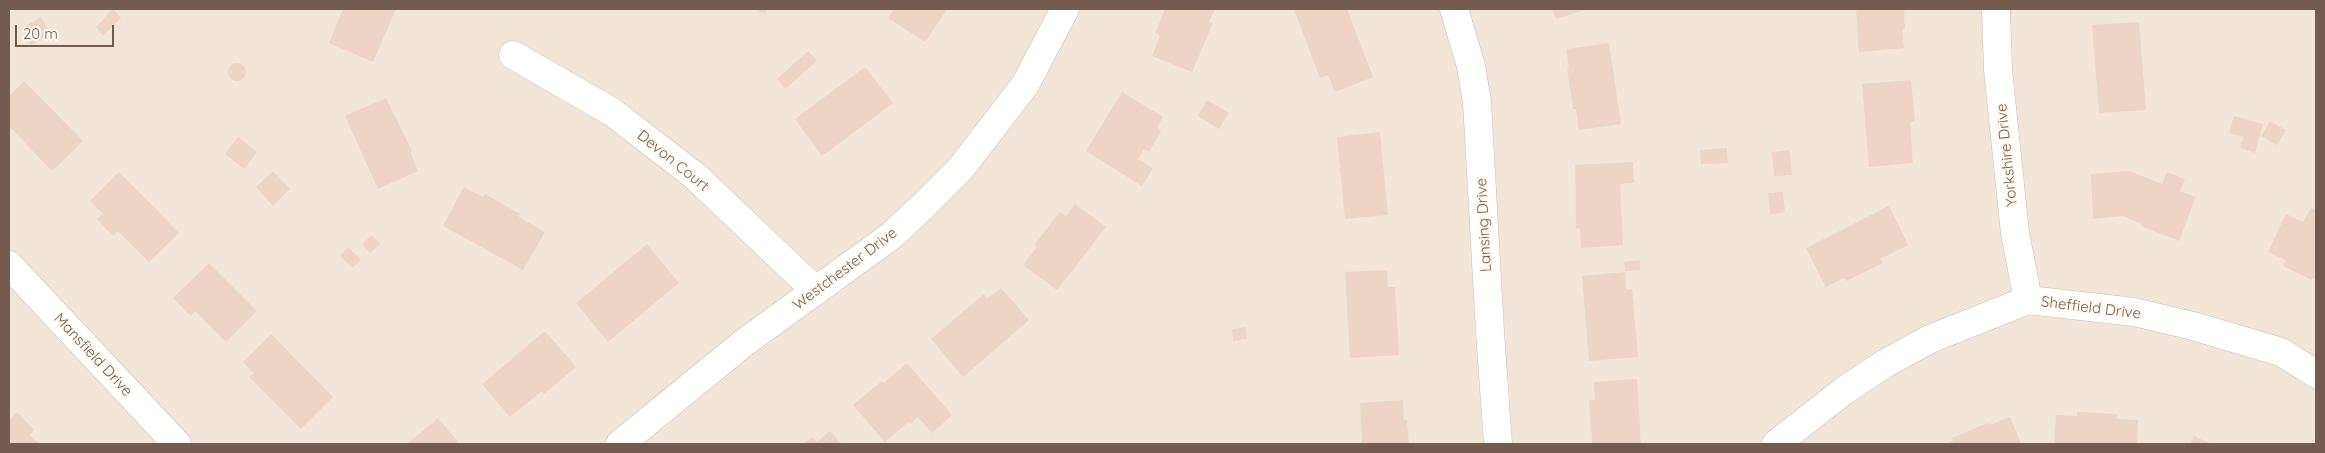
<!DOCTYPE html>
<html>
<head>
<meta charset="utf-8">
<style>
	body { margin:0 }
	#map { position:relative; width:2325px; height:453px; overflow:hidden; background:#fbf4ea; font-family:Quicksand,sans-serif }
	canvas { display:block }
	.frame { position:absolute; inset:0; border:10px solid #735c4f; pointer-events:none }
	.scale { position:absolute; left:15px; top:25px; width:99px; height:22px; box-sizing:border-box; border:2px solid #735c4f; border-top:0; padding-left:6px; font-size:15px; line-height:18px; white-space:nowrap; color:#735c4f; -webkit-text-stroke:4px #fef8f0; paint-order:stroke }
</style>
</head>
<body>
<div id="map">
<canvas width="2325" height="453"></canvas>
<div class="frame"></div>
<div class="scale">20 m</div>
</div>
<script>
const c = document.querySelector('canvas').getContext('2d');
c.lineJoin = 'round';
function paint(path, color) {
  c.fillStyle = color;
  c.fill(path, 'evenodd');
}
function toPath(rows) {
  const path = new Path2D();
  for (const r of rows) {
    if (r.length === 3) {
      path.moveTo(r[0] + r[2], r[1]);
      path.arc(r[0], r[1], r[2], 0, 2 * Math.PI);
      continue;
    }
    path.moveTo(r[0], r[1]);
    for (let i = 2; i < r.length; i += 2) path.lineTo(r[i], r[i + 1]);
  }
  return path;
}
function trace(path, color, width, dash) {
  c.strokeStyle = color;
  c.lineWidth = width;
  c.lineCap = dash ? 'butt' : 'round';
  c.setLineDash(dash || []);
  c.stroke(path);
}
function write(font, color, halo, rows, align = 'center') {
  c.font = font + ' Quicksand,sans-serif';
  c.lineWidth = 4;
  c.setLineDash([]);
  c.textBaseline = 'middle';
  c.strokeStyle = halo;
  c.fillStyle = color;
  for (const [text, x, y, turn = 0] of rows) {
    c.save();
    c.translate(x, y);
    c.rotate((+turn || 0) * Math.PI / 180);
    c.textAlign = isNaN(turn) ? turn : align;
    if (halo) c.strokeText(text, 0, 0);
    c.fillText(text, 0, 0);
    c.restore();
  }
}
const residential = toPath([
	[9,9,2316,9,2316,444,9,444]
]);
const building = toPath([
	[113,9,121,18,103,36,96,27],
	[343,9,396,9,373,62,329,43],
	[754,9,768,9,765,14],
	[894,9,947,9,925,42,888,18],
	[1165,9,1215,9,1209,22,1213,23,1192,72,1152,56,1160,36,1155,33],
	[1294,9,1347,9,1373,77,1335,92,1328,75,1320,78],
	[1552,9,1588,9,1556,19],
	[1856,9,1904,9,1905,29,1902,29,1904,48,1859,52],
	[41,17,50,34,31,45,22,28],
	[2139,22,2146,110,2099,113,2092,25],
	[1609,43,1621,124,1579,130,1576,109,1573,109,1567,68,1569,68,1566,49],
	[808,51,817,61,785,89,777,79],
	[237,72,9],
	[865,67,893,103,822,156,795,119],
	[1911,80,1915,122,1910,122,1913,163,1869,167,1862,84],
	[24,81,83,141,52,171,9,126,9,96],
	[1122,92,1163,117,1157,128,1161,131,1149,152,1144,149,1138,159,1153,168,1142,186,1086,151],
	[386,98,412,151,410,152,418,171,378,189,345,116],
	[1207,100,1229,113,1219,129,1198,116],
	[2234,116,2263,124,2255,153,2240,148,2243,137,2229,133],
	[2270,121,2286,130,2277,145,2261,136],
	[1380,132,1388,215,1345,219,1337,137],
	[238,137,257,152,244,169,225,154],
	[1727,148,1728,163,1701,164,1700,150],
	[1789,150,1792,175,1774,176,1772,152],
	[1633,162,1634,183,1620,184,1623,245,1581,248,1580,228,1576,229,1575,165],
	[273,171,290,189,273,206,256,187],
	[2129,171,2162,184,2167,172,2185,179,2180,191,2196,197,2179,241,2141,226,2142,224,2123,216,2093,219,2091,174],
	[119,172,179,233,149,262,118,231,113,236,97,219,103,214,90,201],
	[464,187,483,197,485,194,520,214,519,217,545,232,523,270,443,226],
	[1783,192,1785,212,1770,214,1768,193],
	[1075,204,1106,227,1057,290,1023,265,1037,247,1034,245,1060,212,1066,216],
	[1889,206,1908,245,1880,259,1883,263,1846,281,1844,278,1826,287,1806,248],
	[2311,208,2316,210,2316,280,2313,278,2312,280,2283,266,2286,260,2268,252,2286,214,2303,222],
	[372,235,380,244,370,253,362,244],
	[647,244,679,283,608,342,576,303],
	[348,247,361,259,353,268,340,256],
	[1640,260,1640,270,1625,271,1624,262],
	[209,263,257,311,226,342,195,311,191,316,173,298],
	[1387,270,1388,287,1395,287,1399,355,1350,358,1345,272],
	[1625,272,1626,290,1632,289,1638,357,1589,361,1582,276],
	[1001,288,1029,320,963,377,931,339,984,294,987,299],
	[1246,327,1247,339,1233,341,1232,329],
	[545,331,576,367,544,394,542,391,510,417,482,384],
	[271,334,333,397,301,429,249,377,254,373,243,362],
	[907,363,952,415,932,433,918,417,910,424,908,422,885,442,853,405,882,381,884,383],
	[1637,379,1641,444,1592,444,1589,400,1595,400,1594,382],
	[1403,400,1404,420,1407,420,1409,444,1362,444,1360,403],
	[17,412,34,430,30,435,39,444,9,444,9,420],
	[2077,412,2117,414,2117,419,2138,420,2137,444,2054,444,2056,415,2077,416],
	[2010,417,2021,444,1946,444,1953,441,1952,438,1990,422,1990,425],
	[438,418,458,442,455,444,407,444],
	[830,431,841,444,804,444,812,437,817,442],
	[2194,436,2211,444,2190,444]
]);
const minor = toPath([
	[1454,9,1471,66,1477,102,1490,332,1498,444],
	[1996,9,1998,70,2015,233,2028,300],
	[513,55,612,112,695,176,816,291],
	[9,265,177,444],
	[620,444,745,342,891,236,922,207,961,168,1025,85,1065,9],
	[1776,444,1845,390,1886,363,1930,339,2028,300,2134,312,2193,326,2281,352,2316,374]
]);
const streetNames = [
	["Yorkshire Drive",2007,155,-96],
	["Devon Court",673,161,39],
	["Lansing Drive",1484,225,-93],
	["Westchester Drive",845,269,-37],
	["Sheffield Drive",2091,308,7],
	["Mansfield Drive",93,355,47]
];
paint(residential, '#f2e6d9');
paint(building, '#eed4c4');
trace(minor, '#ccbcb1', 29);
trace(minor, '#fff', 28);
write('15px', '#735c4f', '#fef8f0', streetNames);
</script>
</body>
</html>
